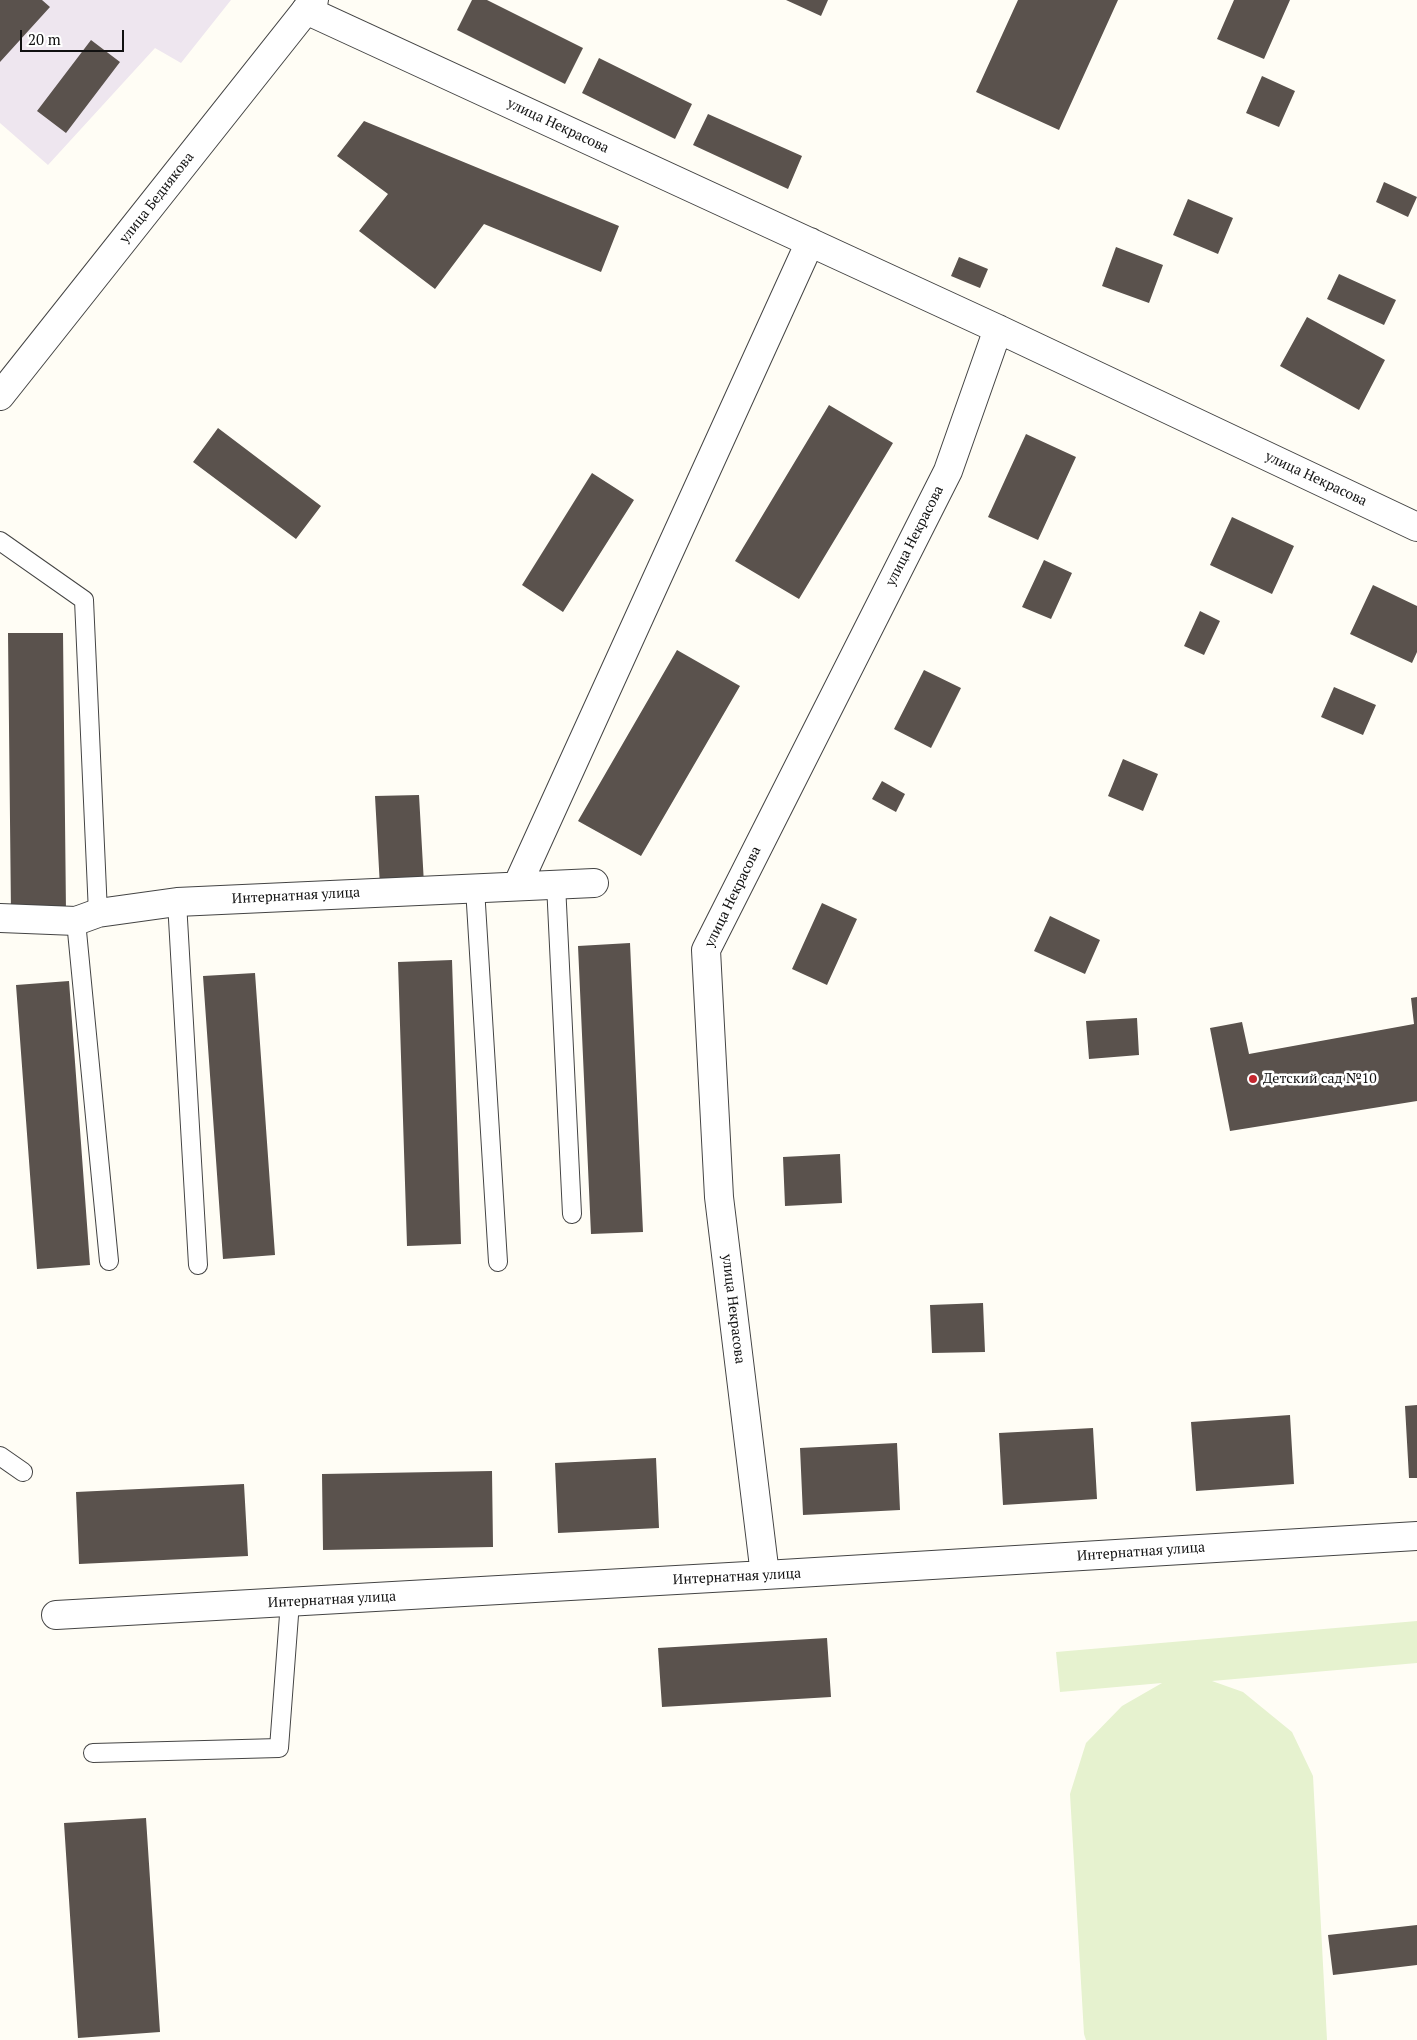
<!DOCTYPE html>
<html>
<head>
<meta charset="utf-8">
<style>
	body { margin:0 }
	#map { position:relative; width:1417px; height:2040px; overflow:hidden; background:#fffdf5; font-family:"PT Serif",serif }
	canvas { display:block }
	.scale { position:absolute; left:20px; top:30px; width:104px; height:22px; box-sizing:border-box; border:2px solid #111; border-top:0; padding-left:6px; font-size:15px; line-height:18px; white-space:nowrap; color:#111; -webkit-text-stroke:4px #fff; paint-order:stroke }
</style>
</head>
<body>
<div id="map">
<canvas width="1417" height="2040"></canvas>
<div class="scale">20 m</div>
</div>
<script>
const c = document.querySelector('canvas').getContext('2d');
c.lineJoin = 'round';
function paint(path, color) {
  c.fillStyle = color;
  c.fill(path, 'evenodd');
}
function toPath(rows) {
  const path = new Path2D();
  for (const r of rows) {
    path.moveTo(r[0], r[1]);
    for (let i = 2; i < r.length; i += 2) path.lineTo(r[i], r[i + 1]);
  }
  return path;
}
function trace(path, color, width, dash) {
  c.strokeStyle = color;
  c.lineWidth = width;
  c.lineCap = dash ? 'butt' : 'round';
  c.setLineDash(dash || []);
  c.stroke(path);
}
function write(font, color, halo, rows, align = 'center') {
  c.font = font + ' "PT Serif",serif';
  c.lineWidth = 5;
  c.setLineDash([]);
  c.textBaseline = 'middle';
  c.strokeStyle = halo;
  c.fillStyle = color;
  for (const [text, x, y, turn = 0] of rows) {
    c.save();
    c.translate(x, y);
    c.rotate((+turn || 0) * Math.PI / 180);
    c.textAlign = isNaN(turn) ? turn : align;
    if (halo) c.strokeText(text, 0, 0);
    c.fillText(text, 0, 0);
    c.restore();
  }
}
const industrial = toPath([
	[0,0,231,0,181,63,155,48,48,165,0,123]
]);
const pitch = toPath([
	[1417,1621,1417,1663,1212,1681,1243,1692,1292,1732,1313,1776,1327,2040,1086,2040,1084,2034,1070,1794,1086,1743,1122,1706,1162,1683,1060,1692,1056,1652]
]);
const building = toPath([
	[0,0,42,0,50,7,0,62],
	[472,0,487,0,583,48,565,84,457,30],
	[786,0,828,0,821,16],
	[1018,0,1118,0,1059,130,976,92],
	[1234,0,1290,0,1264,59,1217,39],
	[91,40,120,62,66,133,37,111],
	[599,58,692,104,675,139,582,93],
	[1262,76,1295,91,1279,127,1246,113],
	[708,114,802,156,788,189,693,145],
	[364,121,619,226,601,272,484,224,435,289,359,231,388,194,337,156],
	[1384,182,1417,197,1408,217,1376,202],
	[1188,199,1233,218,1218,254,1173,235],
	[1116,247,1163,265,1149,303,1102,286],
	[959,257,988,269,980,288,951,276],
	[1339,274,1396,300,1384,325,1327,299],
	[1307,317,1385,360,1359,410,1280,366],
	[829,405,893,443,799,599,735,561],
	[218,428,321,506,296,539,193,462],
	[1026,434,1076,457,1038,540,988,517],
	[592,473,634,500,563,612,522,585],
	[1232,517,1294,546,1272,594,1210,565],
	[1044,560,1072,573,1051,619,1022,607],
	[1373,585,1417,606,1417,652,1412,663,1350,634],
	[1200,611,1220,621,1204,655,1184,646],
	[8,633,63,633,66,913,11,914],
	[677,650,740,686,641,856,578,821],
	[924,670,961,688,931,748,894,729],
	[1334,687,1376,705,1363,735,1321,717],
	[1123,759,1158,774,1143,811,1108,796],
	[882,781,905,794,896,812,872,799],
	[419,795,424,884,380,887,375,796],
	[822,903,857,919,827,985,792,969],
	[1050,916,1100,940,1085,974,1034,951],
	[630,943,643,1232,591,1234,578,946],
	[452,960,461,1244,407,1246,398,962],
	[255,973,275,1255,223,1259,203,976],
	[69,981,90,1265,37,1269,16,985],
	[1417,997,1417,1101,1230,1131,1210,1028,1242,1022,1249,1054,1414,1024,1411,998],
	[1137,1018,1139,1055,1089,1059,1086,1021],
	[840,1154,842,1203,785,1206,783,1157],
	[983,1303,985,1352,932,1353,930,1305],
	[1417,1405,1417,1478,1409,1478,1405,1406],
	[1290,1415,1294,1484,1196,1491,1191,1422],
	[1093,1428,1097,1499,1003,1505,999,1433],
	[897,1443,900,1510,803,1515,800,1448],
	[656,1458,659,1528,558,1533,555,1463],
	[492,1471,493,1547,323,1550,322,1474],
	[244,1484,248,1556,79,1564,76,1492],
	[827,1638,831,1697,662,1707,658,1648],
	[146,1818,160,2032,78,2038,64,1823],
	[1417,1925,1417,1965,1333,1975,1328,1935]
]);
const service = toPath([
	[0,541,84,600,98,913],
	[556,884,572,1214],
	[475,888,498,1262],
	[177,902,198,1265],
	[76,921,109,1261],
	[0,1456,23,1472],
	[93,1753,279,1748,290,1602]
]);
const minor = toPath([
	[306,10,998,329,1417,527],
	[517,886,810,242],
	[0,918,76,921,98,913,177,902,594,883],
	[765,1575,719,1197,706,950,948,471,998,329],
	[56,1615,765,1575,1417,1536]
]);
const tertiary = toPath([
	[0,396,314,0]
]);
const markers = [
	[1253,1079,5,"#c4262e"]
];
const streetNames = [
	["улица Некрасова",558,126,25],
	["улица Беднякова",157,198,-52],
	["улица Некрасова",1316,479,25],
	["улица Некрасова",915,536,-63],
	["Интернатная улица",296,896,-3],
	["улица Некрасова",733,897,-64],
	["улица Некрасова",733,1309,83],
	["Интернатная улица",1141,1552,-4],
	["Интернатная улица",737,1577,-3],
	["Интернатная улица",332,1600,-3]
];
const poiNames = [
	["Детский сад №10",1263,1079]
];
paint(industrial, '#eee6ef');
paint(pitch, '#e6f2cf');
paint(building, '#5a524d');
trace(service, '#444', 20);
trace(minor, '#444', 30);
trace(tertiary, '#444', 30);
trace(service, '#fff', 18);
trace(minor, '#fff', 28);
trace(tertiary, '#fff', 28);
for (const [x, y, r, color] of markers) {
  const dot = new Path2D();
  dot.arc(x, y, r, 0, 2 * Math.PI);
  c.fillStyle = color;
  c.fill(dot);
  trace(dot, '#fff', 2);
}
write('14px', '#111', '#fff', streetNames);
write('14px', '#111', '#fff', poiNames, 'left');
</script>
</body>
</html>
